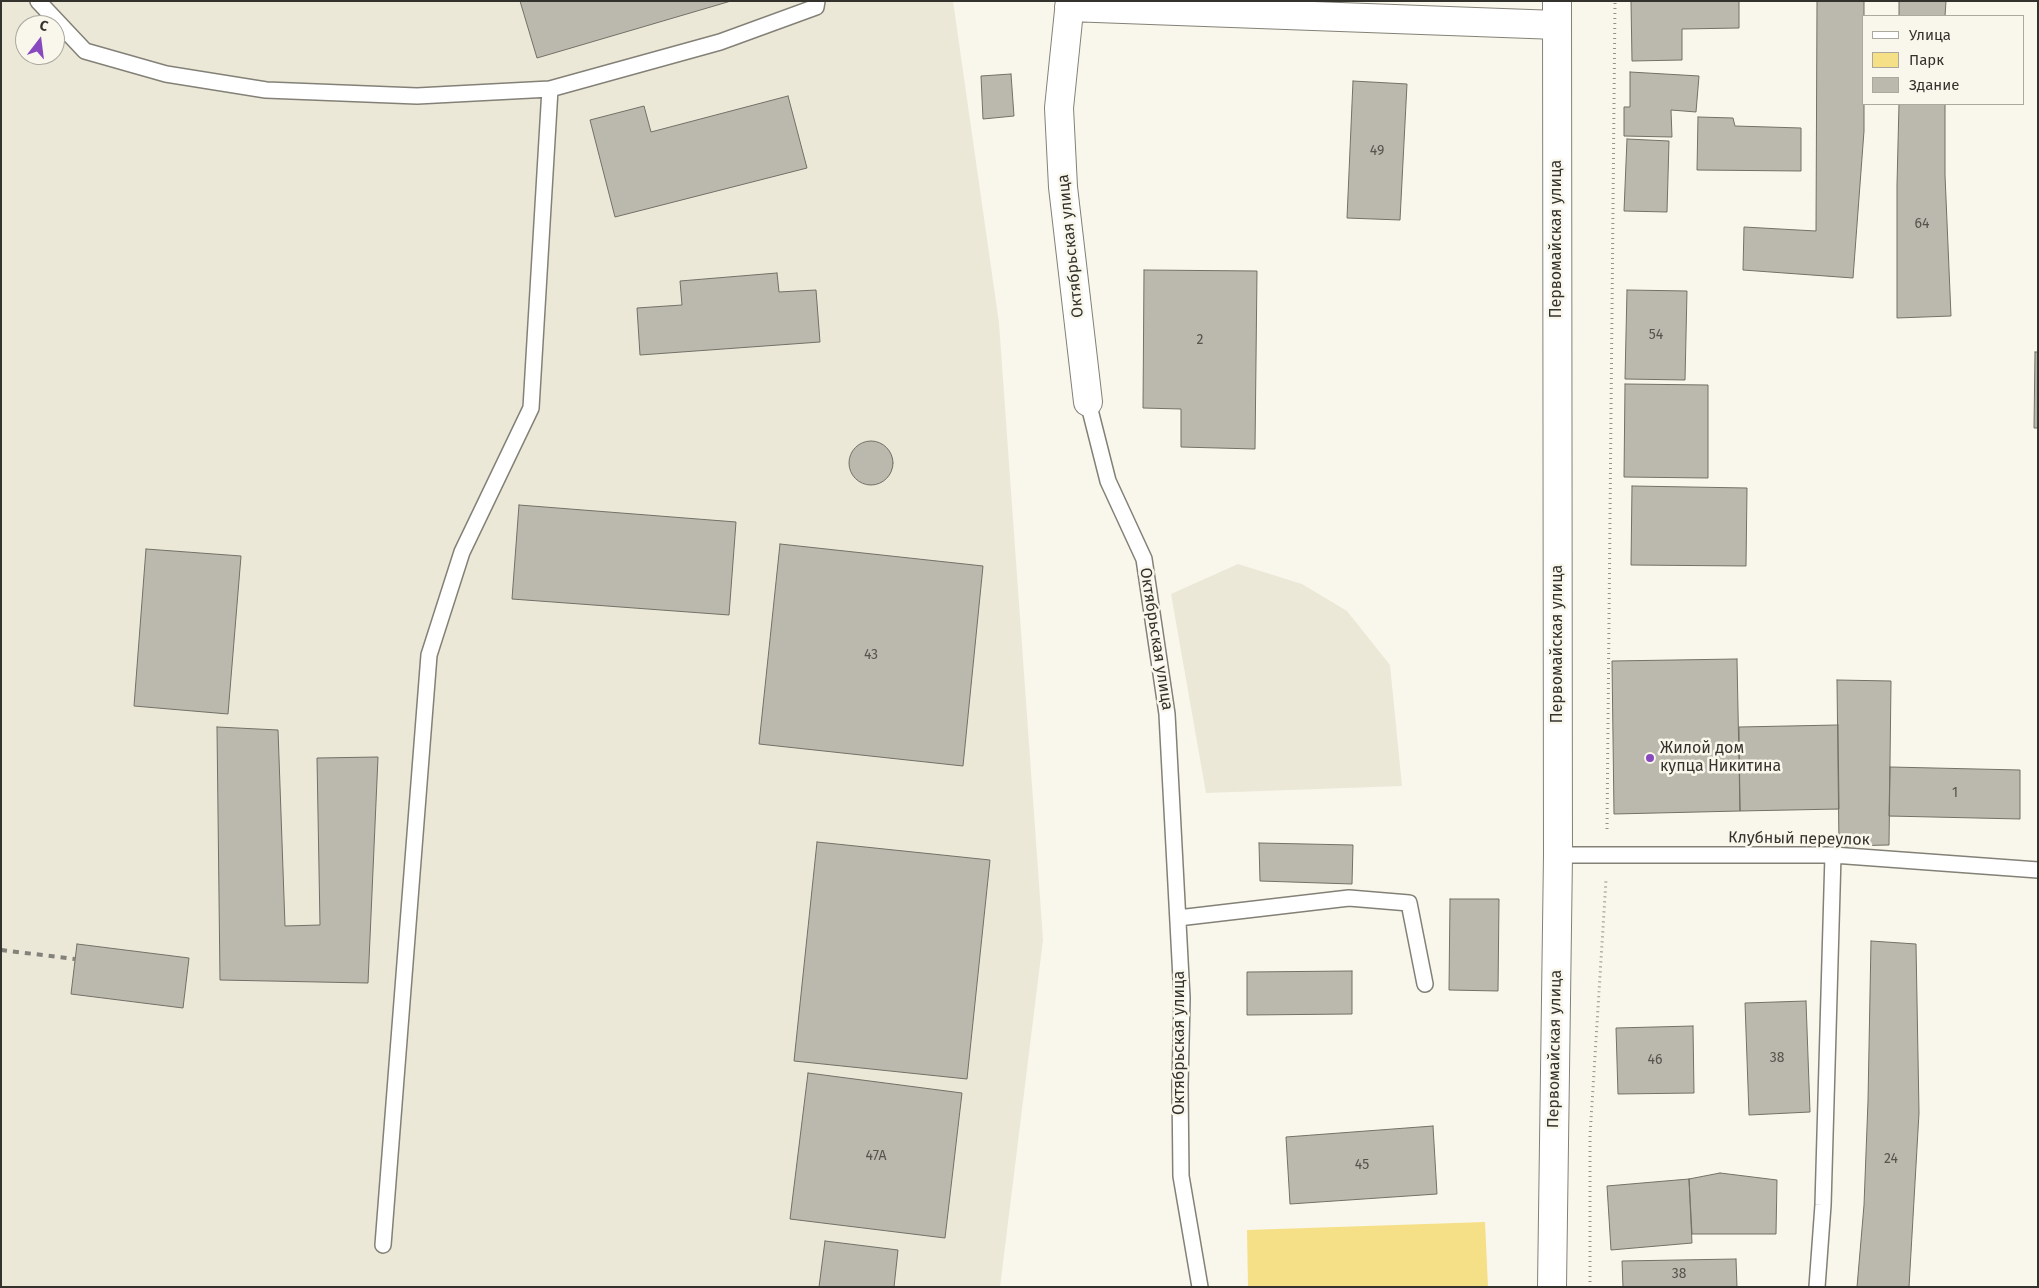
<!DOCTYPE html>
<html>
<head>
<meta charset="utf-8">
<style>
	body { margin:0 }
	#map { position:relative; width:2039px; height:1288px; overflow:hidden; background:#f9f7eb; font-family:"Fira Sans",sans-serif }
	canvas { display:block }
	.frame { position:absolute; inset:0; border:2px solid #33322d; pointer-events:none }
	.legend { position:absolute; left:1862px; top:15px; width:162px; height:90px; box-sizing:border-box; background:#f9f7eb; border:1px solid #aaa89f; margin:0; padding:6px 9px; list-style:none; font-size:15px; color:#33322d }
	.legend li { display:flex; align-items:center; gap:10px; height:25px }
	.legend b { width:25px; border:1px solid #aaa89f }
	.north { position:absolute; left:15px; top:15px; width:50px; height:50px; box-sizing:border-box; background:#f9f7eb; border:1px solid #aaa89f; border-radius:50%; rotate:15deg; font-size:14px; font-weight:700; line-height:20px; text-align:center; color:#33322d }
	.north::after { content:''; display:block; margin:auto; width:18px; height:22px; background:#8949be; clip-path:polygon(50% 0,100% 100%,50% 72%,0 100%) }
</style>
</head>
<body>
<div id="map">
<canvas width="2039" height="1288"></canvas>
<div class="frame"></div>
<ul class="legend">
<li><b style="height:6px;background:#fff"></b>Улица</li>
<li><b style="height:14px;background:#f6e087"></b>Парк</li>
<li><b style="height:14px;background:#bbb8ae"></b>Здание</li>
</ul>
<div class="north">С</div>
</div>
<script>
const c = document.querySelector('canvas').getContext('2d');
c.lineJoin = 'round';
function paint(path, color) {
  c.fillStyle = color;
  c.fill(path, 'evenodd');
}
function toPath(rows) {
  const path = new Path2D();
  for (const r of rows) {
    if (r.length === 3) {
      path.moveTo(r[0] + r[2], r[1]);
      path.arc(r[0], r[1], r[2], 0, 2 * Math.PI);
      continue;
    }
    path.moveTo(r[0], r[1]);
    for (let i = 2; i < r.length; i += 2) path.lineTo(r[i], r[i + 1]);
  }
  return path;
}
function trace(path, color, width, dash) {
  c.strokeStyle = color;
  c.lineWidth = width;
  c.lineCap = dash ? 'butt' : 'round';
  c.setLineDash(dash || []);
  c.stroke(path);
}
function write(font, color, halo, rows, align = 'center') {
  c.font = font + ' "Fira Sans",sans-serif';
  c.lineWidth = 5;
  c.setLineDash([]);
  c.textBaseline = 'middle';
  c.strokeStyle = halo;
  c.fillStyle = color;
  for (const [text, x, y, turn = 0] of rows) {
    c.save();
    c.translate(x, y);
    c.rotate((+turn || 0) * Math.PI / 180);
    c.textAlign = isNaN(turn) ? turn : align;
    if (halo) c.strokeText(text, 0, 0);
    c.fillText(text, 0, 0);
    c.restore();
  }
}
const built = toPath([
	[1,1,953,1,999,323,1043,940,1000,1287,1,1287],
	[25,25,55,25,55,55,25,55],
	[1238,564,1302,584,1347,611,1390,665,1402,786,1206,793,1171,594]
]);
const green = toPath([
	[1485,1222,1488,1287,1248,1287,1247,1230]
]);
const building = toPath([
	[520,1,731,1,537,58,520,1],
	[1631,1,1739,1,1739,28,1682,29,1682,60,1632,61,1631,1],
	[1817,1,1864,1,1864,131,1853,278,1743,270,1744,227,1816,231,1817,1],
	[1899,1,1946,1,1945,16,1899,16,1899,1],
	[1630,72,1699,76,1696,112,1671,110,1672,137,1624,136,1624,107,1630,107,1630,72],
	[1011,74,1014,116,983,119,981,76,1011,74],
	[1353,81,1407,84,1400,220,1347,218,1353,81],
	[788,96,807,168,615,217,590,120,644,106,651,132,788,96],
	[1899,104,1945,104,1945,175,1951,316,1897,318,1897,185,1899,104],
	[1698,117,1733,118,1735,126,1801,128,1801,171,1697,170,1698,117],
	[1627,139,1669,141,1667,212,1624,211,1627,139],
	[1144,270,1257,271,1255,449,1181,447,1181,409,1143,408,1144,270],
	[777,273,779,292,816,290,820,342,640,355,637,308,682,305,680,281,777,273],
	[1627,290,1687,291,1685,380,1625,379,1627,290],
	[2035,352,2038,352,2038,428,2034,428,2035,352],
	[1625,384,1708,385,1708,478,1624,477,1625,384],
	[871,463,22],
	[1632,486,1747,488,1746,566,1631,565,1632,486],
	[519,505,736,522,729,615,512,599,519,505],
	[780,544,983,566,963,766,759,744,780,544],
	[146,549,241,556,228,714,134,706,146,549],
	[1737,659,1740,811,1614,814,1612,661,1737,659],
	[1837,680,1891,681,1889,845,1839,846,1837,680],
	[1838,725,1839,809,1740,811,1739,727,1838,725],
	[217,727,278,730,285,926,320,925,317,758,378,757,368,983,220,980,217,727],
	[1890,767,2020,770,2020,819,1889,816,1890,767],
	[817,842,990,860,967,1079,794,1061,817,842],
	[1259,843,1353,845,1352,884,1260,881,1259,843],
	[1450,899,1499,899,1498,991,1449,990,1450,899],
	[1871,941,1916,944,1919,1113,1909,1287,1857,1287,1864,1205,1868,1101,1871,941],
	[77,944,189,958,183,1008,71,994,77,944],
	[1352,971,1352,1014,1247,1015,1247,972,1352,971],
	[1806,1001,1810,1112,1749,1115,1745,1003,1806,1001],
	[1693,1026,1694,1093,1618,1094,1616,1028,1693,1026],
	[808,1073,962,1093,945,1238,790,1219,808,1073],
	[1433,1126,1437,1194,1290,1204,1286,1137,1433,1126],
	[1720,1173,1777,1180,1776,1234,1692,1234,1689,1179,1720,1173],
	[1689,1179,1692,1243,1611,1250,1607,1186,1689,1179],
	[825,1241,898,1250,894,1287,819,1287,825,1241],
	[1736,1259,1737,1287,1623,1287,1622,1261,1736,1259]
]);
const path = toPath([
	[1607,829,1615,1],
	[1590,1287,1590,1136,1606,880]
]);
const service = toPath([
	[38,1,85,51,166,74,266,90,417,96,550,89],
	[1088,402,1108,481,1144,559,1167,714,1182,998,1180,1086,1181,1176,1200,1287],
	[1558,855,1833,855,2038,870],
	[1178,918,1349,898,1409,903,1425,984],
	[383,1245,429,655,462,552,531,408,550,89,720,42,816,7,817,1],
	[1817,1287,1823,1205,1833,855]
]);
const minor = toPath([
	[1070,1,1059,108,1063,187,1088,402],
	[1069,7,1557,25]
]);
const secondary = toPath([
	[1552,1287,1558,855,1557,1]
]);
const rail = toPath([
	[1,950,75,959]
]);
const markers = [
	[1650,758,5,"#8949be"]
];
const numberNames = [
	["49",1377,151],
	["64",1922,224],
	["54",1656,335],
	["2",1200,340],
	["43",871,655],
	["1",1955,793],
	["38",1777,1058],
	["46",1655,1060],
	["47А",876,1156],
	["24",1891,1159],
	["45",1362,1165],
	["38",1679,1274]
];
const streetNames = [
	["Первомайская улица",1557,239,-90],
	["Октябрьская улица",1071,246,-96],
	["Октябрьская улица",1156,639,81],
	["Первомайская улица",1558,644,-90],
	["Клубный переулок",1799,839,1],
	["Октябрьская улица",1180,1043,-90],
	["Первомайская улица",1555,1049,-89]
];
const poiNames = [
	["Жилой дом",1660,749],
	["купца Никитина",1660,767]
];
paint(built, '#ece8d7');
paint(green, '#f6e087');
paint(building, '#bbb8ae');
trace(building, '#737167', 1);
trace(service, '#838177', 18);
trace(minor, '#838177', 30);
trace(secondary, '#838177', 30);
trace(path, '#939189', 3, [1, 4]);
trace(service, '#fff', 15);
trace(minor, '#fff', 28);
trace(secondary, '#fff', 28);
trace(rail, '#83827a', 4, [6, 6]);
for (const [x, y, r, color] of markers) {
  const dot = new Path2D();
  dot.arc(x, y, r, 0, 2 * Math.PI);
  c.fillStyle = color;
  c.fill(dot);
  trace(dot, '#f9f7eb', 2);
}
write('14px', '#55544d', null, numberNames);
write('16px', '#33322d', '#f9f7eb', streetNames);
write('16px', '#33322d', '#f9f7eb', poiNames, 'left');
</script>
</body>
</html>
